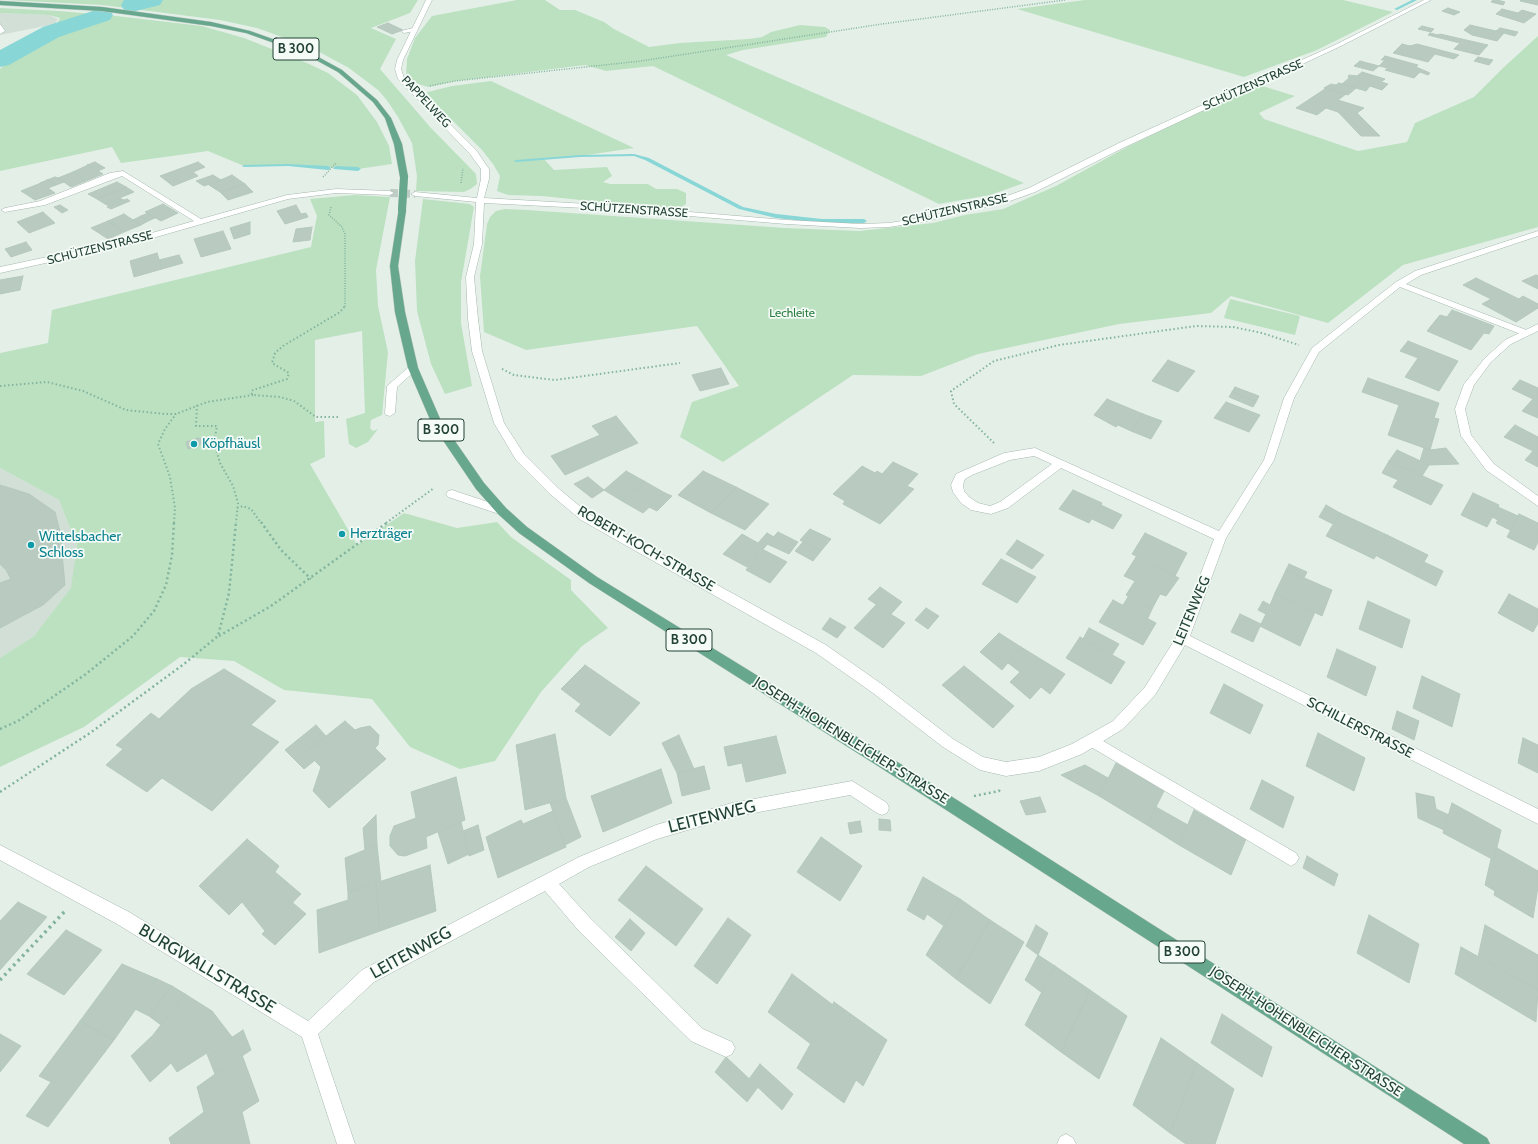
<!DOCTYPE html>
<html>
<head>
<meta charset="utf-8">
<style>
	body { margin:0 }
	canvas { display:block; background:#e4efe8 }
</style>
</head>
<body>
<canvas width="1538" height="1144"></canvas>
<script>
const c = document.querySelector('canvas').getContext('2d');
c.lineJoin = 'round';
function paint(path, color) {
  c.fillStyle = color;
  c.fill(path, 'evenodd');
}
function toPath(rows) {
  const path = new Path2D();
  for (const r of rows) {
    path.moveTo(r[0], r[1]);
    for (let i = 2; i < r.length; i += 2) path.lineTo(r[i], r[i + 1]);
  }
  return path;
}
function trace(path, color, width, dash) {
  c.strokeStyle = color;
  c.lineWidth = width;
  c.lineCap = dash ? 'butt' : 'round';
  c.setLineDash(dash || []);
  c.stroke(path);
}
function write(font, color, halo, rows, align = 'center') {
  c.font = font + ' Cabin,sans-serif';
  c.lineWidth = 3.5;
  c.setLineDash([]);
  c.textBaseline = 'middle';
  c.strokeStyle = halo;
  c.fillStyle = color;
  for (const [text, x, y, turn = 0] of rows) {
    c.save();
    c.translate(x, y);
    c.rotate((+turn || 0) * Math.PI / 180);
    c.textAlign = isNaN(turn) ? turn : align;
    if (halo) c.strokeText(text, 0, 0);
    c.fillText(text, 0, 0);
    c.restore();
  }
}
const built = toPath([
	[0,13,49,15,58,19,55,24,0,35],
	[0,468,59,500,77,546,72,588,34,636,0,658]
]);
const green = toPath([
	[6,0,418,0,410,13,371,28,396,39,380,69,431,128,476,174,477,184,472,188,464,192,416,191,417,176,412,143,398,117,386,99,378,90,349,68,312,48,257,28,220,20,102,5],
	[517,0,545,0,560,10,575,10,604,22,614,29,649,47,680,43,749,39,762,37,771,32,800,25,825,27,830,30,826,37,743,50,726,55,1024,183,990,195,939,204,653,66,606,71,585,65,456,81,428,87,412,82,406,75,407,59,415,38,432,16],
	[1085,0,1343,0,1393,12,1317,50,1244,77,1017,9],
	[0,8,59,11,94,14,50,31,43,27,57,24,60,18,49,15,0,13],
	[108,15,202,26,244,38,307,63,328,73,357,95,377,122,389,146,392,164,358,169,288,165,244,166,208,151,121,163,112,147,0,171,0,69,7,63,30,53,66,31],
	[1538,36,1538,227,1403,265,1328,323,1231,296,1211,313,1119,324,978,354,921,376,853,375,723,462,680,437,692,402,739,386,697,326,526,350,484,332,480,276,487,224,490,217,496,211,505,209,527,210,785,228,859,231,933,223,965,215,1003,209,1056,186,1127,147,1199,112,1259,85,1295,96,1259,113,1264,119,1358,151,1407,142,1415,123,1474,97,1503,68],
	[491,81,634,148,580,156,544,159,554,170,607,167,612,176,603,182,610,184,648,184,656,189,677,189,686,193,686,204,677,210,542,196,508,195,497,191,500,176,493,164,482,150,426,94,428,92,452,86],
	[355,195,390,197,376,270,378,306,388,352,382,415,371,420,370,428,373,431,378,429,368,442,356,448,349,444,346,419,365,413,362,331,315,340,315,422,324,421,325,457,310,464,357,545,404,513,457,528,497,522,511,537,571,580,571,590,608,628,582,646,541,692,495,761,460,769,410,747,372,699,284,690,234,661,180,657,84,727,0,767,0,658,34,636,71,588,77,546,59,500,0,468,0,353,48,343,52,310,311,247,317,216,310,199],
	[423,199,470,204,474,207,461,282,461,323,472,386,445,394,431,364,417,311,415,261],
	[1230,299,1300,316,1295,335,1224,318]
]);
const stream = toPath([
	[1412,0,1417,0,1397,10,1394,9,1412,0],
	[634,154,649,158,743,207,776,214,822,219,864,219,867,221,864,223,822,223,776,218,739,209,645,160,634,156,580,157,516,162,514,161,516,160,580,155,634,154],
	[288,164,328,166,331,168,328,170,288,166,244,167,242,166,244,165,288,164],
	[336,166,358,167,361,169,358,171,334,169,333,168,336,166]
]);
const river = toPath([
	[124,0,163,0,160,5,132,12,124,10,121,5,124,0],
	[102,8,110,10,113,15,110,20,59,37,9,65,0,67,0,50,43,27,102,8]
]);
const building = toPath([
	[1493,0,1497,0,1505,2,1503,5,1491,2,1493,0],
	[1521,0,1538,0,1538,5,1520,1,1521,0],
	[1448,8,1460,12,1454,15,1442,11,1448,8],
	[1502,9,1518,13,1522,10,1536,14,1524,23,1496,14,1502,9],
	[388,23,403,30,392,34,377,27,388,23],
	[1470,25,1496,31,1504,33,1497,41,1472,35,1464,30,1470,25],
	[1422,26,1434,29,1431,32,1418,29,1422,26],
	[1500,28,1518,32,1515,36,1496,31,1500,28],
	[1430,33,1438,35,1440,34,1488,45,1479,55,1454,49,1460,43,1428,35,1430,33],
	[1402,44,1410,46,1417,44,1459,55,1454,59,1435,54,1428,62,1393,53,1402,44],
	[1385,56,1418,65,1416,67,1430,73,1428,75,1420,72,1414,78,1385,70,1388,68,1379,66,1385,60,1381,60,1385,56],
	[1478,57,1493,60,1489,65,1474,61,1478,57],
	[1360,61,1379,66,1373,71,1354,66,1360,61],
	[1362,72,1385,79,1381,82,1388,84,1382,90,1370,86,1366,91,1342,84,1349,78,1348,77,1349,75,1357,76,1362,72],
	[1339,83,1342,84,1356,88,1348,95,1324,88,1331,84,1336,85,1339,83],
	[1325,89,1346,94,1338,100,1364,108,1357,113,1380,136,1361,136,1338,112,1326,108,1317,115,1296,108,1325,89],
	[95,162,105,168,98,171,87,165,95,162],
	[198,162,205,167,193,172,198,176,173,186,160,176,198,162],
	[88,165,103,174,86,181,73,172,88,165],
	[73,172,86,181,71,187,58,178,73,172],
	[213,175,221,180,204,186,196,181,213,175],
	[232,175,245,184,220,192,209,185,232,175],
	[55,177,58,178,64,182,56,185,47,180,55,177],
	[47,180,56,185,48,188,40,183,47,180],
	[117,182,126,187,97,199,88,194,117,182],
	[41,183,55,193,35,200,21,191,41,183],
	[245,184,253,192,228,200,220,192,245,184],
	[126,187,134,192,105,204,97,199,126,187],
	[119,198,124,200,109,206,105,204,119,198],
	[127,199,130,201,111,209,107,207,127,199],
	[163,204,178,213,161,221,145,212,163,204],
	[60,205,68,210,62,213,54,207,60,205],
	[296,205,301,214,306,213,308,217,285,224,277,211,296,205],
	[43,212,55,223,29,233,17,222,43,212],
	[148,213,155,218,148,221,141,216,148,213],
	[124,214,133,220,141,225,124,232,108,221,124,214],
	[141,216,148,221,141,225,133,220,141,216],
	[108,221,124,232,108,239,91,228,108,221],
	[250,222,250,234,234,239,230,228,250,222],
	[312,227,310,240,293,242,296,229,312,227],
	[223,231,231,249,201,257,194,239,223,231],
	[26,242,32,250,11,257,5,249,26,242],
	[157,253,162,269,134,277,130,261,157,253],
	[179,255,183,263,162,269,159,260,179,255],
	[1536,275,1538,276,1538,289,1522,281,1536,275],
	[23,276,20,290,0,294,0,280,23,276],
	[1476,278,1519,299,1523,296,1538,304,1538,308,1516,322,1482,304,1491,299,1463,285,1476,278],
	[1452,310,1494,326,1489,334,1484,333,1471,350,1427,331,1440,315,1447,317,1452,310],
	[1408,341,1458,361,1439,391,1405,377,1418,358,1400,351,1408,341],
	[1168,360,1195,371,1178,392,1152,381,1168,360],
	[721,368,729,384,700,391,692,375,721,368],
	[1368,378,1439,403,1434,418,1439,419,1430,450,1388,435,1399,405,1362,392,1368,378],
	[1520,380,1538,388,1538,418,1522,411,1533,399,1512,389,1520,380],
	[1235,387,1259,396,1256,402,1232,392,1235,387],
	[1232,392,1256,402,1253,407,1229,397,1232,392],
	[1107,399,1143,414,1131,431,1118,425,1116,427,1094,415,1107,399],
	[1226,402,1260,415,1249,432,1214,418,1226,402],
	[1143,414,1162,421,1151,439,1131,431,1143,414],
	[616,416,638,443,565,475,551,456,600,435,592,426,616,416],
	[1515,425,1538,437,1538,467,1525,460,1533,451,1504,437,1515,425],
	[198,438,203,439,203,441,200,445,188,449,186,442,198,438],
	[1424,448,1430,450,1446,448,1459,464,1429,465,1420,461,1424,448],
	[1397,450,1429,465,1422,476,1389,461,1397,450],
	[1389,461,1443,485,1431,505,1393,487,1398,480,1382,473,1389,461],
	[893,462,918,474,907,486,914,489,880,524,843,504,845,501,833,494,862,466,875,473,877,471,882,474,893,462],
	[626,471,644,481,622,501,604,490,626,471],
	[703,471,736,487,711,513,678,495,703,471],
	[588,477,604,490,592,498,574,484,588,477],
	[644,481,665,493,643,513,622,501,644,481],
	[0,485,29,494,55,512,60,532,65,585,43,605,0,628,0,583,11,579,6,570,0,564,0,485],
	[736,487,769,504,745,530,711,513,736,487],
	[1073,490,1102,503,1089,523,1059,509,1073,490],
	[665,493,672,496,657,511,649,507,665,493],
	[1473,493,1499,505,1487,527,1461,515,1473,493],
	[1101,505,1122,515,1113,529,1092,519,1101,505],
	[1326,505,1340,513,1333,524,1319,517,1326,505],
	[1498,507,1518,516,1510,530,1496,523,1498,520,1492,517,1498,507],
	[1340,513,1387,535,1374,559,1326,536,1340,513],
	[1519,514,1538,523,1538,542,1534,550,1507,537,1519,514],
	[810,529,831,539,821,551,800,540,810,529],
	[778,532,798,542,789,554,767,544,778,532],
	[767,533,774,537,747,567,723,554,742,534,758,543,767,533],
	[1145,533,1187,553,1175,576,1132,554,1145,533],
	[1387,535,1428,555,1416,576,1375,555,1387,535],
	[1017,540,1044,555,1032,569,1006,554,1017,540],
	[803,542,821,551,813,561,795,551,803,542],
	[762,549,787,562,770,583,746,570,762,549],
	[1136,557,1179,578,1166,596,1160,594,1152,609,1126,595,1135,581,1124,576,1136,557],
	[1001,559,1036,577,1017,603,982,584,1001,559],
	[1424,562,1443,571,1436,586,1416,576,1424,562],
	[1289,564,1307,572,1304,578,1286,570,1289,564],
	[1286,570,1332,590,1322,616,1275,593,1286,570],
	[880,587,902,602,891,614,868,599,880,587],
	[1275,593,1315,612,1300,646,1260,626,1266,614,1258,610,1263,601,1270,605,1275,593],
	[1509,594,1538,609,1538,623,1533,632,1498,613,1509,594],
	[1128,597,1152,609,1148,618,1123,605,1128,597],
	[1113,600,1156,623,1143,645,1099,622,1113,600],
	[1368,601,1410,620,1402,648,1359,629,1368,601],
	[876,605,905,623,883,648,854,628,876,605],
	[926,608,939,616,928,629,915,620,926,608],
	[1240,614,1261,624,1253,642,1231,632,1240,614],
	[830,618,846,627,837,638,822,629,830,618],
	[1089,628,1119,644,1112,655,1083,639,1089,628],
	[999,633,1021,647,1002,670,980,652,999,633],
	[1080,637,1125,662,1111,684,1066,658,1080,637],
	[1021,647,1065,674,1050,694,1041,687,1030,699,1010,682,1020,672,1008,663,1021,647],
	[1337,649,1376,667,1366,696,1327,677,1337,649],
	[585,665,640,703,610,736,575,711,581,704,561,689,585,665],
	[964,666,1014,706,993,728,942,685,964,666],
	[224,669,276,701,251,725,279,742,212,811,162,778,147,792,106,765,123,749,116,745,151,713,159,719,191,689,224,669],
	[1422,676,1460,694,1452,727,1413,708,1422,676],
	[1224,684,1263,705,1250,734,1210,713,1224,684],
	[1397,711,1419,721,1414,740,1392,729,1397,711],
	[345,721,355,730,360,728,370,726,379,735,378,745,375,748,386,759,329,808,313,791,321,767,306,752,345,721],
	[316,725,326,736,306,752,314,761,304,769,285,750,316,725],
	[1318,733,1365,758,1354,791,1306,766,1318,733],
	[555,734,566,798,525,810,516,745,555,734],
	[679,735,694,769,677,773,662,743,679,735],
	[776,736,786,773,746,782,742,763,728,766,724,747,776,736],
	[1523,738,1538,745,1538,773,1518,763,1523,738],
	[1116,763,1164,791,1147,825,1099,796,1116,763],
	[1085,765,1108,778,1099,796,1061,775,1085,765],
	[704,766,710,789,682,796,677,773,704,766],
	[661,769,672,803,603,832,591,796,661,769],
	[456,777,465,820,426,837,427,848,405,856,398,855,390,846,390,836,394,826,416,818,411,792,456,777],
	[1262,780,1294,797,1283,828,1250,809,1262,780],
	[1416,793,1434,797,1436,809,1449,815,1444,830,1418,818,1416,793],
	[1040,797,1046,812,1026,815,1020,801,1040,797],
	[566,798,581,837,565,845,550,803,566,798],
	[1452,803,1501,830,1494,860,1443,833,1452,803],
	[1156,807,1188,825,1179,845,1147,825,1156,807],
	[1194,810,1246,839,1231,875,1179,845,1194,810],
	[553,811,566,847,498,878,486,837,521,820,523,824,553,811],
	[376,815,377,845,365,850,363,828,376,815],
	[879,819,890,820,891,831,879,830,879,819],
	[860,821,862,832,850,834,848,823,860,821],
	[461,822,469,854,448,864,438,832,461,822],
	[478,825,484,850,469,856,463,831,478,825],
	[821,837,862,866,840,901,797,872,821,837],
	[247,839,279,866,275,872,301,894,265,931,242,902,229,915,199,886,247,839],
	[377,845,381,882,348,893,345,858,377,845],
	[1497,848,1538,871,1538,887,1533,918,1494,895,1495,891,1485,885,1491,859,1494,860,1497,848],
	[1307,856,1338,874,1334,886,1303,868,1307,856],
	[430,865,436,911,380,931,376,883,430,865],
	[646,866,703,909,676,946,618,900,646,866],
	[923,877,960,899,944,926,927,914,924,920,907,910,923,877],
	[376,883,380,931,319,953,317,910,348,900,348,893,376,883],
	[960,899,990,920,956,979,926,955,960,899],
	[18,902,47,917,0,970,0,921,18,902],
	[293,903,306,914,275,945,262,934,293,903],
	[1369,915,1419,944,1409,983,1357,953,1369,915],
	[728,918,751,935,717,984,694,966,728,918],
	[630,919,645,933,631,951,615,937,630,919],
	[990,920,1024,942,990,1004,956,979,990,920],
	[1036,925,1048,933,1038,955,1026,946,1036,925],
	[1485,925,1538,955,1538,990,1478,957,1485,925],
	[66,930,102,950,64,995,27,974,66,930],
	[1461,947,1538,990,1536,1022,1455,974,1461,947],
	[1038,955,1055,966,1041,992,1025,980,1038,955],
	[122,964,157,979,114,1040,80,1021,122,964],
	[1055,966,1090,990,1061,1052,1025,1025,1055,966],
	[792,974,833,1005,811,1044,768,1012,792,974],
	[157,979,172,986,149,1016,135,1009,157,979],
	[172,986,185,994,161,1025,149,1016,172,986],
	[1090,990,1127,1016,1099,1079,1061,1052,1090,990],
	[185,994,212,1011,232,1037,177,1072,171,1063,150,1082,131,1056,153,1035,185,994],
	[834,1002,887,1040,863,1086,856,1080,844,1103,797,1068,834,1002],
	[1222,1014,1272,1047,1262,1077,1211,1043,1222,1014],
	[80,1021,114,1040,48,1127,26,1116,51,1082,39,1076,80,1021],
	[243,1030,251,1050,215,1074,207,1054,243,1030],
	[0,1034,21,1046,0,1072,0,1034],
	[1161,1038,1197,1063,1170,1133,1133,1105,1161,1038],
	[242,1055,259,1101,242,1112,250,1144,171,1144,169,1138,204,1112,197,1087,242,1055],
	[726,1057,758,1087,747,1102,715,1072,726,1057],
	[1197,1063,1234,1089,1215,1144,1186,1144,1170,1133,1197,1063],
	[760,1064,793,1094,782,1110,749,1079,760,1064]
]);
const minorTunnel = toPath([
	[390,193,415,194]
]);
const pathFar3 = toPath([
	[430,86,455,81,641,61,882,24,1065,0],
	[323,177,336,163],
	[461,183,463,168],
	[331,207,329,215,342,227,345,234,345,307]
]);
const pathFar2 = toPath([
	[502,369,514,375,555,380,680,363],
	[0,386,47,382,83,391,126,410,165,414,176,414,207,402,253,395],
	[197,405,196,426,217,426,214,442,220,463,233,486,238,503,236,523],
	[338,417,316,417,294,401,280,397,253,395,251,393,253,390,287,379,289,373,272,363,275,353,283,346,340,312,345,306],
	[994,443,954,404,951,391,994,361,1059,345,1196,326,1233,327,1262,333,1299,345],
	[237,508,243,506,251,509,261,523],
	[174,523,175,508,170,477,158,444,165,429,176,414],
	[386,523,434,488]
]);
const pathFar1 = toPath([
	[261,522,281,550,311,579],
	[219,636,271,606,388,522],
	[0,729,18,721,86,674,133,636,154,611,166,585,172,555,174,522],
	[0,792,90,733,184,664,218,636,229,593,236,522],
	[974,796,999,791,1000,788]
]);
const path = toPath([
	[0,980,66,910]
]);
const service = toPath([
	[0,24,5,31,0,34,0,24],
	[413,28,416,30,415,31,404,33,401,31,413,28],
	[1538,231,1538,236,1421,275,1406,284,1529,331,1529,335,1523,335,1400,287,1319,352,1293,400,1285,400,1284,398,1312,348,1396,282,1415,271,1538,231],
	[413,365,418,368,416,370,397,387,395,413,390,416,386,415,385,413,387,386,410,366,413,365],
	[452,490,506,508,508,511,502,515,448,497,446,494,448,491,452,490],
	[1091,734,1296,853,1299,858,1296,863,1291,866,1286,863,1086,744,1084,740,1086,736,1091,734]
]);
const minor = toPath([
	[426,0,432,0,403,60,401,69,404,78,476,150,489,169,489,179,484,198,605,205,786,220,860,224,889,223,927,217,1004,197,1029,188,1119,143,1337,44,1424,0,1431,0,1341,46,1125,147,1035,192,1010,201,927,221,889,227,860,228,786,224,605,209,484,203,482,244,474,277,478,319,482,351,504,423,524,454,558,488,589,514,826,645,883,685,953,739,983,757,1006,762,1039,757,1072,744,1113,721,1145,687,1177,636,1214,539,1061,468,1008,508,991,514,971,510,961,503,953,492,951,485,956,474,1004,453,1035,448,1219,531,1264,460,1284,398,1285,396,1293,396,1294,398,1274,460,1226,538,1190,636,1538,809,1538,824,1185,645,1155,695,1123,729,1082,754,1039,771,1006,776,980,770,943,747,873,693,816,653,581,520,550,494,516,460,494,423,472,351,468,319,466,277,474,244,476,202,415,196,411,194,415,192,477,198,481,179,481,169,470,154,398,79,395,69,397,60,426,0],
	[1034,456,1052,464,1000,502,990,506,978,503,969,497,964,491,963,485,965,479,972,475,1010,460,1034,456],
	[123,171,201,219,287,195,336,189,390,191,394,193,390,195,336,193,288,199,132,244,0,273,0,267,127,240,194,221,122,176,45,205,5,212,1,210,5,208,40,201,110,173,123,171],
	[1538,324,1538,331,1511,344,1491,362,1474,385,1465,409,1471,435,1494,464,1538,496,1538,506,1486,470,1461,436,1455,409,1464,384,1485,358,1505,340,1538,324],
	[852,781,887,803,889,808,887,813,882,815,877,813,850,795,732,817,657,839,589,867,559,884,591,919,703,1029,732,1042,735,1048,732,1054,726,1057,691,1041,579,931,545,891,374,982,318,1034,355,1144,337,1144,302,1037,117,924,0,860,0,845,129,912,308,1021,362,970,579,857,656,825,732,803,852,781],
	[1066,1134,1073,1138,1076,1144,1057,1144,1060,1137,1066,1134]
]);
const primary = toPath([
	[0,1,102,7,211,22,250,31,309,52,342,70,377,100,391,118,402,144,408,177,404,179,400,177,394,144,385,118,373,102,338,72,305,54,246,33,211,26,102,11,0,5,0,1],
	[399,208,406,210,398,266,405,312,418,368,441,421,484,483,506,508,527,527,597,577,888,756,1487,1138,1490,1144,1464,1144,878,766,589,583,519,533,498,514,476,489,432,424,408,368,395,312,390,266,399,208]
]);
const primaryBridge = toPath([
	[402,210,404,177]
]);
const markers = [
	[194,444,4,"#0f9aa8"],
	[342,534,4,"#0f9aa8"],
	[31,545,4,"#0f9aa8"]
];
const farStreetnames = [
	["SCHÜTZENSTRASSE",1253,85,-24],
	["PAPPELWEG",426,102,47],
	["SCHÜTZENSTRASSE",634,210,4],
	["SCHÜTZENSTRASSE",955,210,-13],
	["SCHÜTZENSTRASSE",100,248,-14]
];
const farParknames = [
	["Lechleite",792,313]
];
const shields = [
	[296,49,46],
	[441,430,46],
	[689,640,46],
	[1182,952,46]
];
const shieldNames = [
	["B 300",296,49],
	["B 300",441,430],
	["B 300",689,640],
	["B 300",1182,952]
];
const cultureNames = [
	["Köpfhäusl",202,444],
	["Herzträger",350,534],
	["Wittelsbacher",39,537],
	["Schloss",39,553]
];
const streetNames = [
	["ROBERT-KOCH-STRASSE",646,549,30],
	["LEITENWEG",1192,611,-67],
	["SCHILLERSTRASSE",1360,728,27],
	["JOSEPH-HOHENBLEICHER-STRASSE",851,741,32],
	["JOSEPH-HOHENBLEICHER-STRASSE",1306,1032,33]
];
const nearStreetnames = [
	["LEITENWEG",712,817,-14],
	["LEITENWEG",411,953,-29],
	["BURGWALLSTRASSE",207,969,31]
];
paint(built, '#d2dfd7');
paint(green, '#bce1c1');
paint(stream, '#89d6d7');
paint(river, '#89d6d7');
paint(building, '#b9cac1');
trace(building, '#b6c9be', 1);
trace(minorTunnel, '#bdccc4', 8, [8, 4]);
trace(service, '#a6b8af', 1);
trace(minor, '#a6b8af', 1);
trace(primary, '#c1cac6', 1);
trace(pathFar3, '#83b49d', 1.5, [1, 1.5]);
trace(pathFar2, '#83b49d', 2, [1.5, 2.5]);
trace(pathFar1, '#83b49d', 2.5, [2, 3]);
trace(path, '#83b49d', 3.5, [2.5, 4]);
paint(service, '#fff');
paint(minor, '#fff');
paint(primary, '#66a78d');
trace(primaryBridge, '#c1cac6', 8, []);
trace(primaryBridge, '#66a78d', 8);
for (const [x, y, r, color] of markers) {
  const dot = new Path2D();
  dot.arc(x, y, r, 0, 2 * Math.PI);
  c.fillStyle = color;
  c.fill(dot);
  trace(dot, '#f5fbf7', 1.5);
}
write('12px', '#224235', '#f5fbf7', farStreetnames);
write('12px', '#297c3d', '#f5fbf7', farParknames);
for (const [x, y, w] of shields) {
  const box = new Path2D();
  box.roundRect(x - w / 2, y - 11, w, 22, 3);
  c.fillStyle = '#f5fbf7';
  c.fill(box);
  trace(box, '#224235', 1);
}
write('bold 13px', '#224235', null, shieldNames);
write('14px', '#0d838f', '#f5fbf7', cultureNames, 'left');
write('14px', '#224235', '#f5fbf7', streetNames);
write('17px', '#224235', '#f5fbf7', nearStreetnames);
</script>
</body>
</html>
